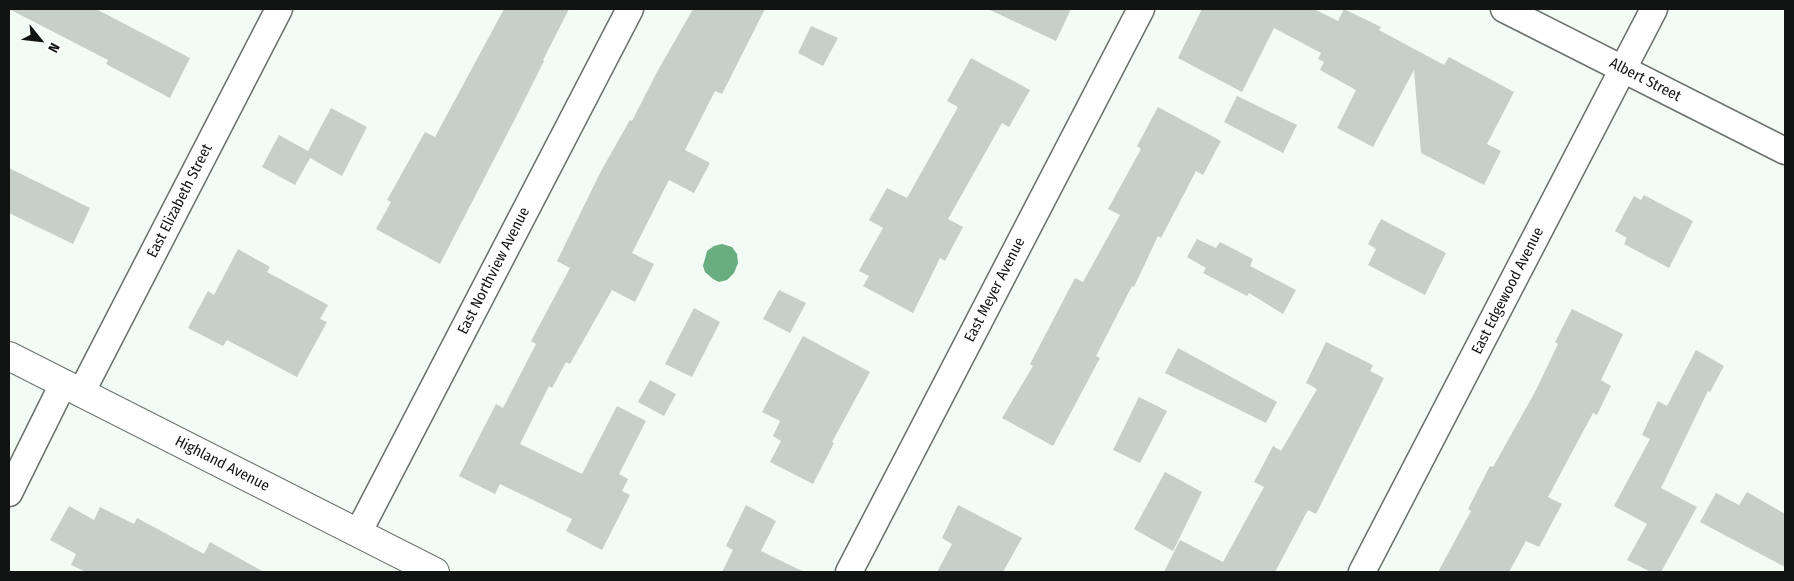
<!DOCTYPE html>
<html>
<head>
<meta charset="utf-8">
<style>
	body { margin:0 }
	#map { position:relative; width:1794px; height:581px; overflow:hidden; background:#f2fbf4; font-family:"Fira Sans Condensed",sans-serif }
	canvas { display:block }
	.frame { position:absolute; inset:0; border:10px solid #111412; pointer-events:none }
	.north { position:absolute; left:15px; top:15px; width:50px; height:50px; -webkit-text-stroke:4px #fff; paint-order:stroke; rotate:119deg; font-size:14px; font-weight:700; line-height:20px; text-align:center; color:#111412 }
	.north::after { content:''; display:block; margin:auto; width:18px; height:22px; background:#111412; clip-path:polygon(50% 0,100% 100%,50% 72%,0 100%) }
</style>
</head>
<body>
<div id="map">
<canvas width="1794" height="581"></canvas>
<div class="frame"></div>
<div class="north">N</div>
</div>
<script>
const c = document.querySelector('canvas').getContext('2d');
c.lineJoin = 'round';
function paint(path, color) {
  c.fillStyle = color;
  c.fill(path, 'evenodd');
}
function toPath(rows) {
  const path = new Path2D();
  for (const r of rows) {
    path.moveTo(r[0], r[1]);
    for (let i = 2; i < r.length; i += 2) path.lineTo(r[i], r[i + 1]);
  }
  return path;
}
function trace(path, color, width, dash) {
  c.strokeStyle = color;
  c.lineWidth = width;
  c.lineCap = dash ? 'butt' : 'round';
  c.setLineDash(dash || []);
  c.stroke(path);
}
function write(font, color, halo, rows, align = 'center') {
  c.font = font + ' "Fira Sans Condensed",sans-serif';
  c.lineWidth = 4;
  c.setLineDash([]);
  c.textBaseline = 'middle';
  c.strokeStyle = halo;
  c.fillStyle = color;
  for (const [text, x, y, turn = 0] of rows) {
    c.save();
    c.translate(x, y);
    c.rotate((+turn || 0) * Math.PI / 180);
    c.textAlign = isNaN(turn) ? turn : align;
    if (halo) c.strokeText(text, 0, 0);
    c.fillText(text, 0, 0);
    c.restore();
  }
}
const water = toPath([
	[722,244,732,247,737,254,738,263,734,273,727,280,719,282,713,279,705,272,703,266,707,251,714,246]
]);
const building = toPath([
	[9,9,96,9,190,58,170,98,106,64,108,60],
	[504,9,569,9,543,60,544,61,518,113,440,264,376,229,391,202,387,200,425,132,435,137],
	[693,9,765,9,722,94,715,91,685,150,710,163,694,193,669,180,632,253,654,264,635,302,612,290,570,364,566,362,552,388,549,386,520,444,582,474,617,406,646,421,619,474,628,479,622,491,630,495,602,550,566,531,572,519,500,484,495,494,459,476,496,404,503,408,536,344,531,341,570,268,557,261,601,171,630,120,632,121,657,72],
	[988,9,1071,9,1056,41],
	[1202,9,1314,9,1338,21,1344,9,1381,27,1379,30,1444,65,1449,57,1514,92,1487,144,1501,151,1484,185,1421,153,1414,70,1373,147,1337,128,1356,90,1320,70,1324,62,1318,59,1321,53,1274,28,1242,92,1178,58],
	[811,26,838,38,823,66,798,53],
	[971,58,1030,90,1009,127,1002,123,948,219,963,227,945,261,940,258,913,313,863,286,869,276,859,271,883,228,869,220,887,188,907,198,958,107,947,101],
	[1237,96,1297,125,1283,153,1224,122],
	[1158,107,1221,141,1203,175,1196,171,1161,238,1158,236,1134,287,1132,286,1096,356,1100,358,1053,446,1002,418,1033,366,1030,364,1075,278,1083,282,1120,215,1108,209,1141,149,1137,146],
	[331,108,367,127,342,176,310,158,295,185,262,167,279,135,308,151],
	[9,168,90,208,73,244,9,213],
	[1644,195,1693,221,1669,268,1624,244,1627,238,1615,231,1634,196,1641,200],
	[1381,219,1446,253,1425,295,1368,265,1376,249,1368,244],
	[1197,239,1216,248,1220,242,1253,259,1250,266,1296,290,1283,314,1249,293,1247,296,1203,273,1206,268,1187,257],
	[238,249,270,267,267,272,328,305,320,319,327,322,297,377,227,340,223,346,188,328,208,291,214,295],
	[779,290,806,303,790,333,763,319],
	[694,308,720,322,692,377,665,364],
	[1572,309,1623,334,1601,380,1611,386,1597,415,1593,413,1548,497,1562,504,1539,547,1526,541,1509,572,1438,572,1471,511,1468,509,1490,466,1493,467,1535,392,1558,344,1555,342],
	[803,336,870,372,832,442,834,443,813,484,770,462,781,441,773,436,780,421,762,412],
	[1326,342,1373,365,1370,371,1384,378,1316,514,1308,510,1275,572,1164,572,1180,540,1223,562,1264,487,1254,482,1273,446,1281,451,1317,389,1306,383],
	[1178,348,1277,402,1266,423,1165,373],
	[1696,350,1724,366,1710,392,1708,391,1661,488,1697,507,1661,572,1651,572,1627,560,1647,524,1614,506,1650,439,1642,435,1658,401,1667,406],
	[650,380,676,394,664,416,638,402],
	[1139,397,1167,411,1140,463,1113,450],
	[1165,472,1202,492,1173,551,1134,529],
	[1747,492,1785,514,1785,567,1700,522,1716,493,1739,505],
	[746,505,776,521,761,551,804,572,722,572,733,550,726,546],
	[958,505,1022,538,1003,572,937,572,952,544,942,538],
	[69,506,94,520,100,507,134,524,137,518,204,554,210,542,264,572,86,572,71,565,76,554,50,540]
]);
const street = toPath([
	[1504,9,1785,151],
	[81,393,279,9],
	[9,493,63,384],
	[358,533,630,9],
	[849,572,1141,9],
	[1362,572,1654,9]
]);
const secondary = toPath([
	[9,356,435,572]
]);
const streetNames = [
	["Albert Street",1645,80,27],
	["East Elizabeth Street",180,201,-63],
	["East Northview Avenue",494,271,-63],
	["East Meyer Avenue",995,290,-63],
	["East Edgewood Avenue",1508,291,-63],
	["Highland Avenue",222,464,27]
];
paint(water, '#68ae7f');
paint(building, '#c6cfc9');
trace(street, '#69716b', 29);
trace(secondary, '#69716b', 30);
trace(street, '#fff', 26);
trace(secondary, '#fff', 28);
write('15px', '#111412', '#fff', streetNames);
</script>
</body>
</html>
